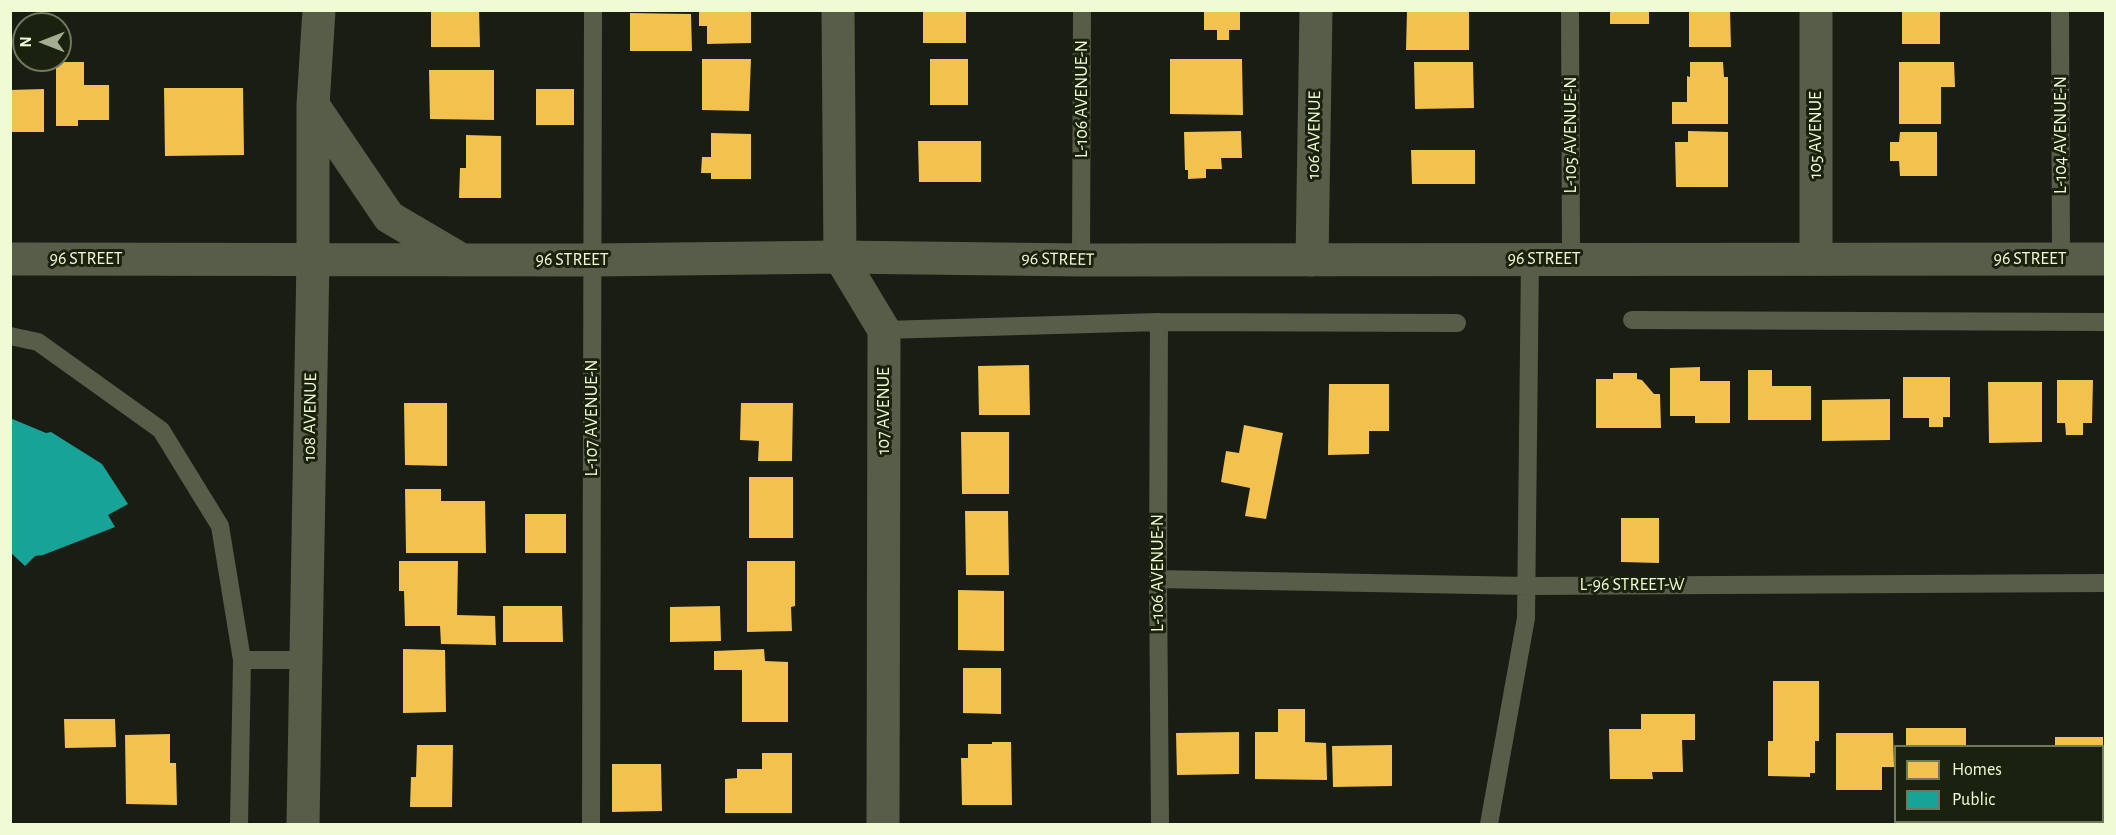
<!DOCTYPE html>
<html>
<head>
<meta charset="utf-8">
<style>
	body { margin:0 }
	#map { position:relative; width:2116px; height:835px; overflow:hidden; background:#1a1d13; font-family:"Alegreya Sans",sans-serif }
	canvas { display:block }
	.frame { position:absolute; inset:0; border:12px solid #effcd3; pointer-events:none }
	.legend { position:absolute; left:1894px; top:745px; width:210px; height:78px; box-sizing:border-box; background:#1b210f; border:2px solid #70795d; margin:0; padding:8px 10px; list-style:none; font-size:18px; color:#effcd3 }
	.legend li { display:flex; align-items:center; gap:12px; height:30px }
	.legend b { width:30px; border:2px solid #70795d }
	.north { position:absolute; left:12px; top:12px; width:60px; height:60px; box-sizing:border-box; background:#1b210f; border:2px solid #70795d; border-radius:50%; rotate:270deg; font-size:16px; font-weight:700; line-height:24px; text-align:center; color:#effcd3 }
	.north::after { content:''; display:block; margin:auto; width:21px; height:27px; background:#a4ae90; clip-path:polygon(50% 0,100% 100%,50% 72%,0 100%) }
</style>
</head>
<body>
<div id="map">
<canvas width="2116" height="835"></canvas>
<div class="frame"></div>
<ul class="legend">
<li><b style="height:16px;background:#f2c14e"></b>Homes</li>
<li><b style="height:16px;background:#17a398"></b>Public</li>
</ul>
<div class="north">N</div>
</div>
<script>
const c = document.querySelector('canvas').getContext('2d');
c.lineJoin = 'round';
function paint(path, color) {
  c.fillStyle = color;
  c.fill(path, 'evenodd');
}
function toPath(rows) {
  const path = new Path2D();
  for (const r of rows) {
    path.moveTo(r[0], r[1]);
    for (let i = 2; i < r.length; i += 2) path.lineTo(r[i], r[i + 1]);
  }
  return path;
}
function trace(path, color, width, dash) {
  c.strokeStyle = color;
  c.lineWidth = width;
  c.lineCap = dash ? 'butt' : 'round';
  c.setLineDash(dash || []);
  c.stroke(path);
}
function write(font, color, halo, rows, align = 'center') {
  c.font = font + ' "Alegreya Sans",sans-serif';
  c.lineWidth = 6;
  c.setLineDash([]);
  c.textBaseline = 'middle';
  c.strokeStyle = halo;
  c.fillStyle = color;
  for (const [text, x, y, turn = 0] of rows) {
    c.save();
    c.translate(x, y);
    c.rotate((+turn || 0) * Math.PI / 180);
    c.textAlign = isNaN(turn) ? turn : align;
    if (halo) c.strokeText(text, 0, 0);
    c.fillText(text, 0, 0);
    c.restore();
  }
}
const homes = toPath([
	[431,10,479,10,480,47,431,47],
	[699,10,751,10,751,43,707,44,707,26,699,26],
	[923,10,966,10,966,43,923,43],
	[1204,10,1240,10,1240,30,1229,30,1229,40,1217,40,1217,30,1204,30],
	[1407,10,1469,10,1469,50,1406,50],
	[1610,10,1649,10,1649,24,1610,24],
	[1689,10,1730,10,1731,47,1689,47],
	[1902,10,1940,10,1940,44,1902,44],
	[630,13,691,14,692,51,630,51],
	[702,59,751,59,749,111,702,110],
	[930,59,968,59,968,105,930,105],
	[1170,59,1242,59,1243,115,1170,114],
	[56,62,84,62,84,85,109,85,109,120,78,120,78,126,56,126],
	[1414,62,1473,62,1474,108,1415,109],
	[1690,62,1723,62,1724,77,1728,77,1728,124,1672,124,1672,102,1687,102,1687,76,1690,77],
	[1899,62,1954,62,1955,87,1941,87,1941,124,1899,124],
	[429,70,494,70,494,120,430,119],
	[164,88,243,88,244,155,165,156],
	[44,89,44,132,10,132,10,90],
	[536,89,574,89,574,125,536,125],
	[1241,131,1242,158,1221,158,1222,169,1206,169,1206,178,1188,179,1188,170,1185,170,1184,132],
	[1688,131,1728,132,1728,187,1676,187,1675,142,1688,142],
	[1900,132,1937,132,1937,176,1900,176,1899,161,1890,161,1890,142,1899,142],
	[711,133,751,134,751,179,711,179,711,173,701,173,702,157,711,157],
	[466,135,501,136,501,198,459,198,460,168,466,168],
	[918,141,981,141,981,182,919,182],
	[1411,150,1475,150,1475,184,1412,184],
	[1029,365,1030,415,979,415,978,366],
	[1700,367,1700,381,1730,381,1730,423,1695,423,1695,416,1670,416,1670,368],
	[1748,370,1772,370,1772,386,1811,386,1811,420,1748,420],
	[1613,373,1637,373,1637,379,1642,380,1654,394,1660,394,1661,428,1596,428,1596,379,1613,379],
	[1903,377,1950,377,1950,417,1943,417,1943,427,1929,427,1929,418,1903,418],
	[2057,380,2093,380,2092,423,2083,423,2083,435,2066,435,2065,423,2057,423],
	[1988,382,2042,382,2042,442,1989,443],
	[1329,384,1389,384,1389,431,1369,431,1369,454,1328,455],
	[1890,399,1890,440,1822,441,1822,400],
	[404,403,447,403,447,466,405,465],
	[741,403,793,403,792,461,758,461,759,441,740,440],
	[1244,425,1283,433,1266,519,1245,516,1250,488,1221,482,1226,451,1239,453],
	[961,432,1009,432,1009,494,962,494],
	[749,477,793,477,793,538,749,538],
	[405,489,441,489,441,501,485,501,486,553,406,553],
	[965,511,1008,511,1009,575,966,575],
	[525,514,566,514,566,553,525,553],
	[1621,518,1659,518,1659,563,1621,562],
	[399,561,458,561,457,615,495,616,496,645,441,644,440,626,405,626,404,591,399,591],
	[747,561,795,561,795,606,791,607,792,631,747,632],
	[958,590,1004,591,1004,651,958,650],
	[503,606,562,606,563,642,503,642],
	[720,606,721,641,670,642,670,607],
	[403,649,445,650,446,712,403,713],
	[764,649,765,661,788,662,788,722,742,722,742,670,714,670,714,651],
	[963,668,1001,668,1001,714,963,713],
	[1773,681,1819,681,1819,741,1815,741,1815,773,1810,773,1810,777,1768,776,1768,741,1773,741],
	[1278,709,1305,709,1305,742,1326,743,1327,780,1255,779,1255,732,1278,732],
	[1641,714,1695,714,1695,740,1682,740,1683,772,1652,772,1653,779,1610,779,1609,729,1641,729],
	[64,719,115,719,116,747,65,748],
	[1906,728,1966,728,1966,746,1906,746],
	[1239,732,1239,774,1177,775,1176,733],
	[1836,733,1893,733,1894,767,1882,767,1882,790,1836,790],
	[170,734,170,763,176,763,177,805,126,804,125,735],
	[2055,737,2103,737,2103,746,2055,746],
	[992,742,1011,742,1012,805,962,805,961,758,968,758,968,744,992,744],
	[417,745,453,745,452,807,410,807,411,777,416,777],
	[1392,745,1392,786,1333,787,1332,746],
	[762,753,792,753,792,813,725,813,725,779,737,778,737,769,762,769],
	[612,764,661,764,662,811,612,812]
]);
const public = toPath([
	[10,418,46,433,51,432,102,464,128,504,108,515,115,527,43,555,35,556,25,566,10,552]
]);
const service = toPath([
	[1570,10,1571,259],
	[2060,10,2061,259],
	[1081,260,1082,10],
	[1632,320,2106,322],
	[1159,322,1158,579,1160,824],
	[884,330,1159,322,1457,323],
	[10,336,38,342,161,430,220,526,242,660,239,824],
	[1158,579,1527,586,2106,583],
	[242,660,305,660],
	[591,824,593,10],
	[1489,824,1526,618,1530,259]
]);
const minor = toPath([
	[838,10,840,257,884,330,883,824],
	[1816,259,1816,10],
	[1312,260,1316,10]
]);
const tertiary = toPath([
	[313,105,389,217,462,260],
	[10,259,593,260,840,257,1081,260,2106,259],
	[303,824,313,258,313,105,319,10]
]);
const streetNames = [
	["L-106 AVENUE-N",1082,99,-90],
	["106 AVENUE",1314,135,-89],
	["L-105 AVENUE-N",1571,135,-90],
	["105 AVENUE",1816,135,-90],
	["L-104 AVENUE-N",2061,135,-90],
	["96 STREET",86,259],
	["96 STREET",1058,259,1],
	["96 STREET",1544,259],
	["96 STREET",2030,259],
	["96 STREET",572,260],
	["107 AVENUE",884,411,-90],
	["108 AVENUE",310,417,-89],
	["L-107 AVENUE-N",592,418,-90],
	["L-106 AVENUE-N",1158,573,-90],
	["L-96 STREET-W",1632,585]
];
paint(homes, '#f2c14e');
paint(public, '#17a398');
trace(service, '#585d49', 18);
trace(minor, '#585d49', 33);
trace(tertiary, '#585d49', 33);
write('18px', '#effcd3', '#1b210f', streetNames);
</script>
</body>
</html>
